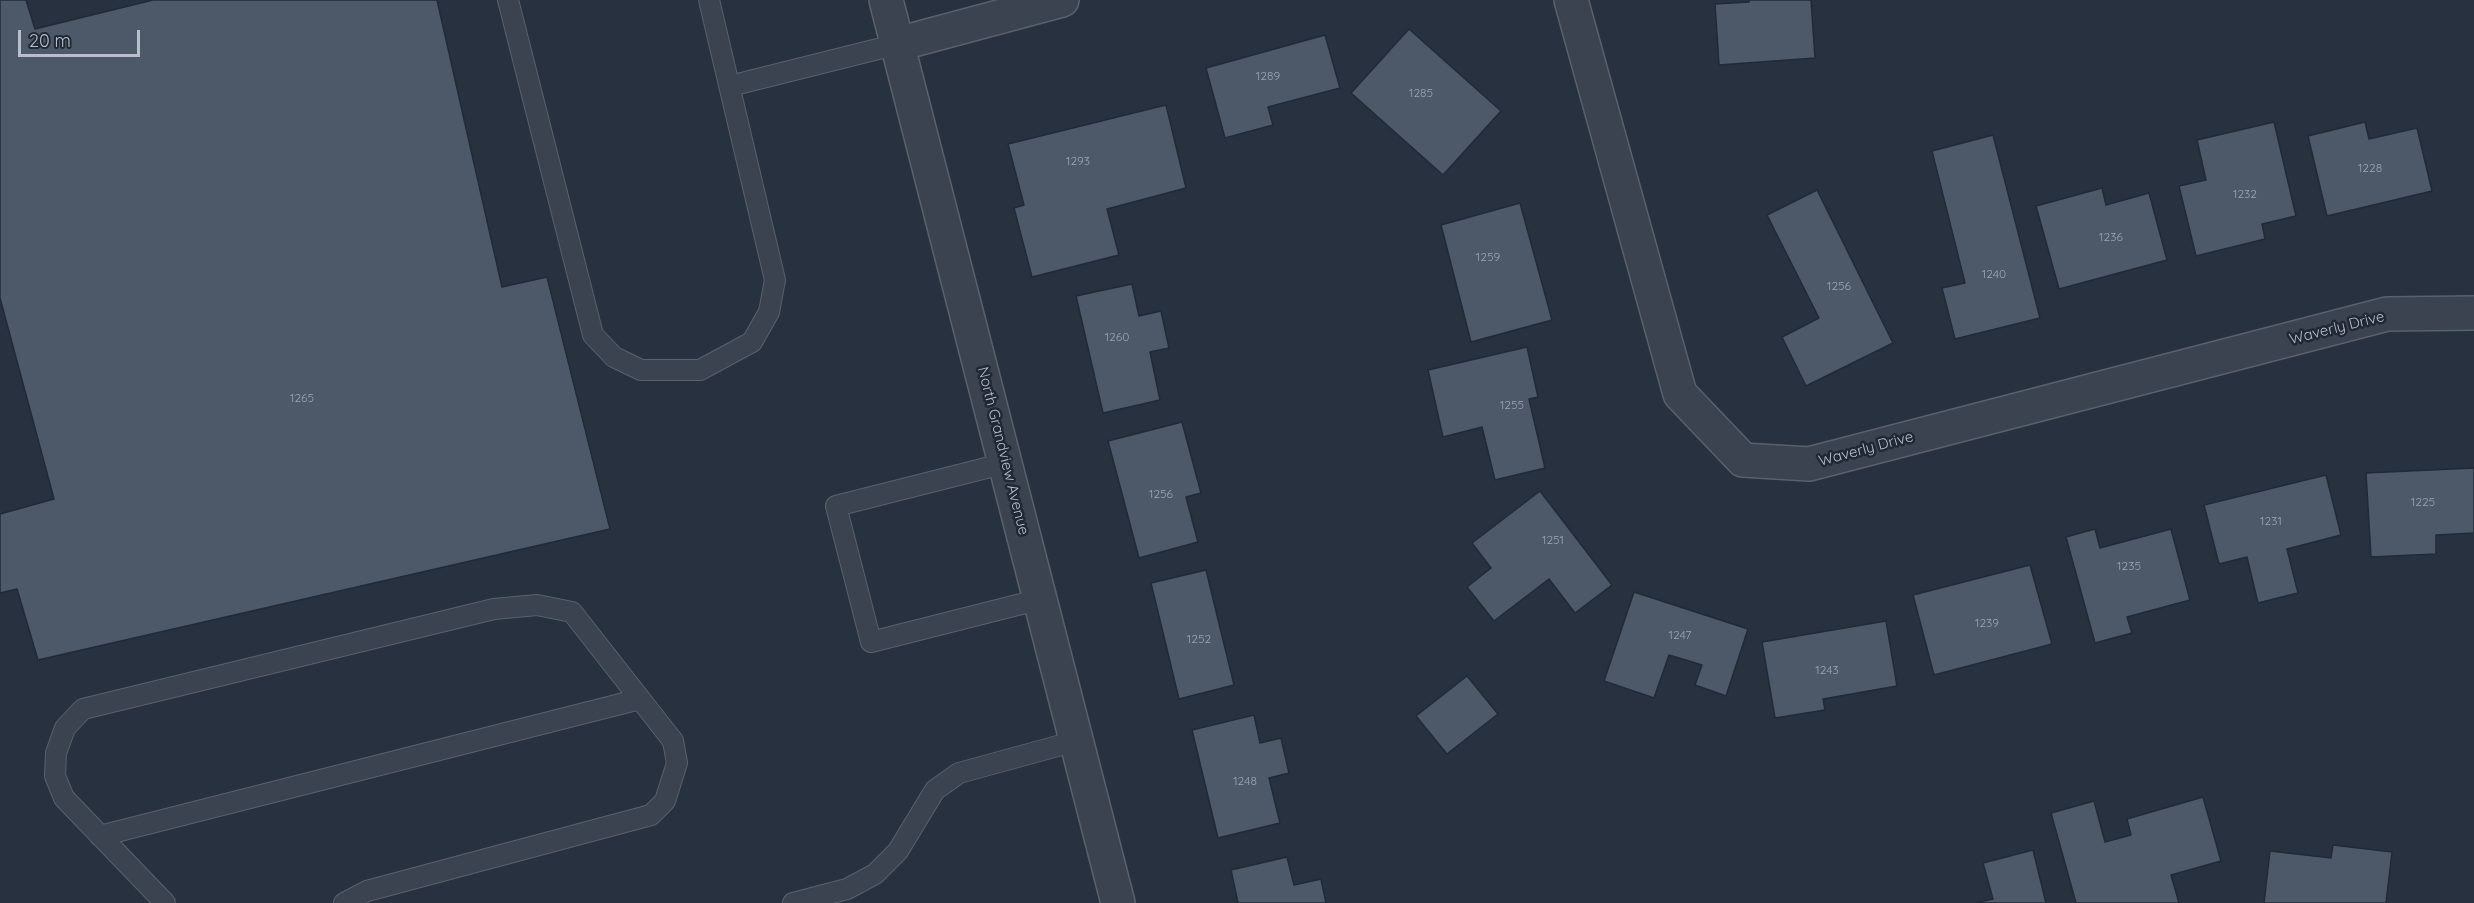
<!DOCTYPE html>
<html>
<head>
<meta charset="utf-8">
<style>
	body { margin:0 }
	#map { position:relative; width:2474px; height:903px; overflow:hidden; background:#273140; font-family:Quicksand,sans-serif }
	canvas { display:block }
	.scale { position:absolute; left:18px; top:30px; width:122px; height:27px; box-sizing:border-box; border:3px solid #b8beca; border-top:0; padding-left:8px; font-size:18px; line-height:21px; white-space:nowrap; color:#b8beca; -webkit-text-stroke:4px #202835; paint-order:stroke }
</style>
</head>
<body>
<div id="map">
<canvas width="2474" height="903"></canvas>
<div class="scale">20 m</div>
</div>
<script>
const c = document.querySelector('canvas').getContext('2d');
c.lineJoin = 'round';
function paint(path, color) {
  c.fillStyle = color;
  c.fill(path, 'evenodd');
}
function toPath(rows) {
  const path = new Path2D();
  for (const r of rows) {
    path.moveTo(r[0], r[1]);
    for (let i = 2; i < r.length; i += 2) path.lineTo(r[i], r[i + 1]);
  }
  return path;
}
function trace(path, color, width, dash) {
  c.strokeStyle = color;
  c.lineWidth = width;
  c.lineCap = dash ? 'butt' : 'round';
  c.setLineDash(dash || []);
  c.stroke(path);
}
function write(font, color, halo, rows, align = 'center') {
  c.font = font + ' Quicksand,sans-serif';
  c.lineWidth = 5;
  c.setLineDash([]);
  c.textBaseline = 'middle';
  c.strokeStyle = halo;
  c.fillStyle = color;
  for (const [text, x, y, turn = 0] of rows) {
    c.save();
    c.translate(x, y);
    c.rotate((+turn || 0) * Math.PI / 180);
    c.textAlign = isNaN(turn) ? turn : align;
    if (halo) c.strokeText(text, 0, 0);
    c.fillText(text, 0, 0);
    c.restore();
  }
}
const building = toPath([
	[0,0,26,0,35,29,153,0,437,0,502,287,547,277,610,529,38,660,17,589,0,593,0,514,54,499,0,298,0,0],
	[1749,0,1811,0,1815,58,1719,65,1715,4,1749,2,1749,0],
	[1409,29,1501,111,1443,175,1351,93,1409,29],
	[1325,35,1340,88,1268,107,1273,125,1225,138,1206,68,1325,35],
	[1166,105,1186,188,1107,209,1119,255,1032,277,1014,208,1024,205,1008,144,1166,105],
	[2274,122,2296,216,2262,224,2265,239,2196,256,2179,186,2206,180,2197,140,2274,122],
	[2365,122,2369,139,2417,128,2432,191,2327,216,2308,136,2365,122],
	[1993,135,2040,318,1955,339,1942,288,1965,283,1932,151,1993,135],
	[2102,188,2106,205,2149,193,2167,260,2059,289,2036,206,2102,188],
	[1817,190,1893,343,1806,386,1782,337,1819,318,1767,215,1817,190],
	[1520,203,1552,320,1471,342,1441,225,1520,203],
	[1132,284,1139,316,1161,311,1169,348,1150,352,1160,400,1103,413,1076,296,1132,284],
	[1527,347,1538,397,1529,399,1545,468,1495,480,1482,427,1443,437,1428,370,1527,347],
	[1182,422,1201,493,1186,497,1198,542,1139,558,1108,441,1182,422],
	[2474,468,2474,533,2436,535,2436,554,2371,557,2366,473,2474,468],
	[2326,475,2341,535,2287,549,2298,593,2258,603,2247,557,2219,564,2204,505,2326,475],
	[1540,491,1612,585,1575,613,1549,579,1494,621,1467,587,1491,568,1472,543,1540,491],
	[2095,529,2100,548,2171,529,2190,600,2127,617,2132,633,2095,643,2066,537,2095,529],
	[2030,565,2052,644,1934,675,1913,595,2030,565],
	[1206,570,1234,685,1179,699,1151,583,1206,570],
	[1634,592,1748,629,1726,696,1695,685,1702,665,1669,655,1654,698,1604,681,1634,592],
	[1886,621,1897,686,1823,699,1825,710,1775,718,1762,642,1886,621],
	[1467,676,1498,714,1447,754,1416,716,1467,676],
	[1254,715,1260,743,1281,738,1289,773,1269,778,1280,823,1218,838,1192,730,1254,715],
	[2203,797,2221,861,2171,875,2179,903,2076,903,2051,813,2094,801,2105,842,2131,835,2127,819,2203,797],
	[2333,845,2392,852,2386,903,2264,903,2270,851,2331,858,2333,845],
	[2033,850,2046,903,1976,903,1993,899,1983,863,2033,850],
	[1287,857,1294,885,1321,879,1326,903,1238,903,1231,870,1287,857]
]);
const service = toPath([
	[508,0,593,335,614,357,641,370,700,370,752,342,769,312,775,280,709,0],
	[730,86,898,44],
	[1006,463,836,506,871,642,1041,599],
	[100,836,640,699],
	[165,903,64,798,55,776,56,753,65,728,83,709,494,609,537,605,572,612,673,741,677,763,665,801,651,815,367,891,344,903],
	[793,903,847,889,875,874,898,851,935,790,959,773,1076,741]
]);
const minor = toPath([
	[886,0,1118,903],
	[1571,0,1680,394,1743,460,1809,464,2387,314,2474,313],
	[898,44,1062,0]
]);
const numberNames = [
	["1289",1268,76],
	["1285",1421,93],
	["1293",1078,161],
	["1228",2370,168],
	["1232",2245,194],
	["1236",2111,237],
	["1259",1488,257],
	["1240",1994,274],
	["1256",1839,286],
	["1260",1117,337],
	["1265",302,398],
	["1255",1512,405],
	["1256",1161,494],
	["1225",2423,502],
	["1231",2271,521],
	["1251",1553,540],
	["1235",2129,566],
	["1239",1987,623],
	["1247",1680,635],
	["1252",1199,639],
	["1243",1827,670],
	["1248",1245,781]
];
const streetNames = [
	["Waverly Drive",2337,328,-14],
	["Waverly Drive",1866,449,-15],
	["North Grandview Avenue",1003,451,76]
];
paint(building, '#4d5869');
trace(building, '#222a37', 1.5);
trace(service, '#59616d', 22);
trace(minor, '#59616d', 36);
trace(service, '#3b4350', 20);
trace(minor, '#3b4350', 33);
write('12px', '#9da4b2', null, numberNames);
write('15px', '#b8beca', '#202835', streetNames);
</script>
</body>
</html>
